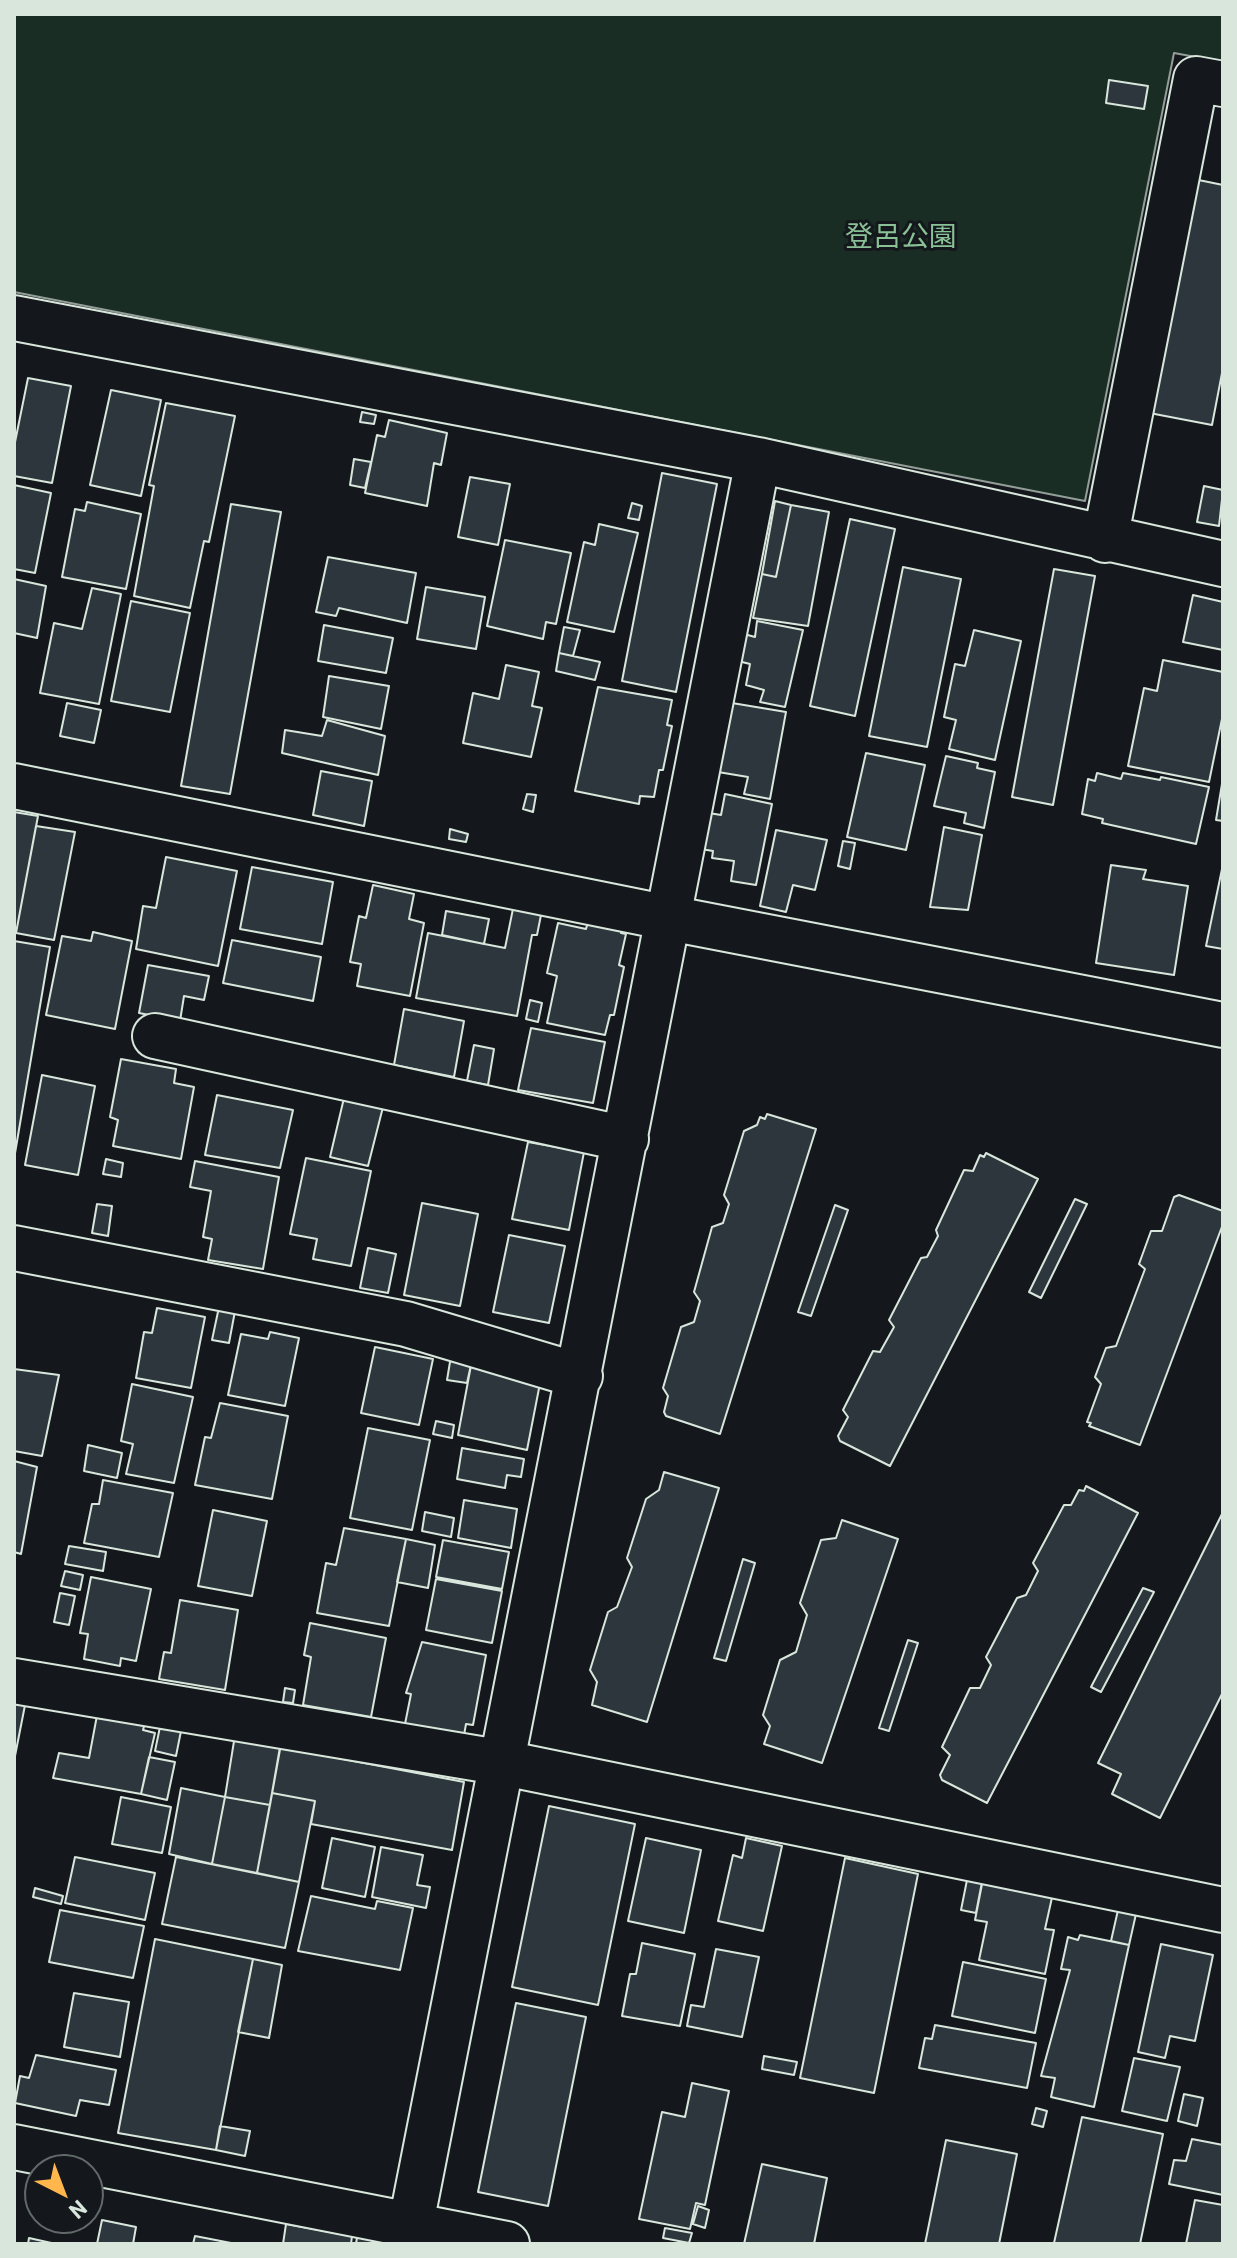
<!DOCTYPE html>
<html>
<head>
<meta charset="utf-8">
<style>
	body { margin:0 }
	#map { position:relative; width:1237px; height:2258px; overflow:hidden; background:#14181c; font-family:Barlow,sans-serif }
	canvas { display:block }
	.frame { position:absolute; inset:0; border:16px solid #d8e6dc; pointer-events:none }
	.north { position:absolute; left:24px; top:2154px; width:80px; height:80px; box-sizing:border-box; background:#14181c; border:2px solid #626a69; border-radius:50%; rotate:138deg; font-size:22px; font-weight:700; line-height:32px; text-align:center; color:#d8e6dc }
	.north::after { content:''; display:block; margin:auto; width:28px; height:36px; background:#ffb74d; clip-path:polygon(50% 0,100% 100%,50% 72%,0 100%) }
</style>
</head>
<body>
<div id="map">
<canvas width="1237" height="2258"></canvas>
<div class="frame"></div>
<div class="north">N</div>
</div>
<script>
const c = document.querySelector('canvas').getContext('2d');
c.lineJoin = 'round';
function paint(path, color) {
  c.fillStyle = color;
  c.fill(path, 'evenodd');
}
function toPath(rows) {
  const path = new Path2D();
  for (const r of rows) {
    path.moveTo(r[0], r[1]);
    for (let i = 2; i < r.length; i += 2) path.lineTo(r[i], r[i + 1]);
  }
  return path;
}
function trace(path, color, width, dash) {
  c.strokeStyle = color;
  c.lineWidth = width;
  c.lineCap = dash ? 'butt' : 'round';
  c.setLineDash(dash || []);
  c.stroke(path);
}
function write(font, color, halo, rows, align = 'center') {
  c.font = font + ' Barlow,"Noto Sans JP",sans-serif';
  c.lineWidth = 6;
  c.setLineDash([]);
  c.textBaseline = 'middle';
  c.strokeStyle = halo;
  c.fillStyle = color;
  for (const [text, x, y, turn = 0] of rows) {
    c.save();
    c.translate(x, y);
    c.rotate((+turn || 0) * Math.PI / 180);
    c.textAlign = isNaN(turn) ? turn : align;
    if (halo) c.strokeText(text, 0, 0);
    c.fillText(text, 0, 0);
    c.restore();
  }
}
const green = toPath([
	[14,14,1223,14,1223,62,1174,53,1085,501,14,292,14,14]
]);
const building = toPath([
	[1109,80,1148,86,1144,109,1106,103,1109,80],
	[1184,177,1223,185,1223,368,1212,425,1139,411,1184,177],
	[28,378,71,386,52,483,14,476,14,447,28,378],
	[111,390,161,400,141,496,90,485,111,390],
	[166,403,235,416,209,542,204,541,190,608,134,596,154,486,149,485,166,403],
	[362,412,376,415,374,424,360,422,362,412],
	[389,420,447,433,441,465,434,463,427,506,365,493,377,435,385,437,389,420],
	[354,459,371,462,365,488,350,485,354,459],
	[662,473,717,484,676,692,622,681,662,473],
	[470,477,510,484,498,545,458,537,470,477],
	[14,485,51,493,35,573,14,569,14,485],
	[1204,486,1223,490,1219,526,1197,522,1204,486],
	[775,501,791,505,776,577,762,574,775,501],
	[87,502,141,514,126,589,62,577,75,509,85,511,87,502],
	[632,503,642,506,639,520,628,518,632,503],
	[231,504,281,512,230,794,181,786,231,504],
	[791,505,829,512,808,626,753,618,762,574,776,577,791,505],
	[850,519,895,529,855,716,810,706,850,519],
	[599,524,638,533,614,632,567,622,584,542,595,545,599,524],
	[505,540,571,553,556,624,546,622,543,639,487,626,505,540],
	[328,557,416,573,407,623,339,608,336,616,316,612,328,557],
	[903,567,961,579,927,747,869,736,903,567],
	[1054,569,1095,576,1053,805,1012,797,1054,569],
	[14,579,46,586,37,638,14,633,14,579],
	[426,587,485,597,476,649,417,639,426,587],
	[92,588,121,594,99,704,40,693,54,623,82,629,92,588],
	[1193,595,1223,602,1223,650,1183,642,1193,595],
	[131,601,190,613,170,712,111,701,131,601],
	[757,621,803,630,785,707,760,702,764,690,746,685,750,664,738,661,744,634,755,637,757,621],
	[324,625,393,638,386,673,318,661,324,625],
	[564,627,580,630,573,656,559,653,564,627],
	[974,630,1021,641,995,760,949,749,956,720,944,717,955,664,965,666,974,630],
	[559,653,600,662,595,680,556,671,559,653],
	[1163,660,1223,672,1223,714,1209,782,1128,766,1144,688,1157,691,1163,660],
	[506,665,539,672,532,706,542,708,531,757,463,743,473,693,499,699,506,665],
	[329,676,389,686,381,729,323,717,329,676],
	[598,687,672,700,667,725,672,726,663,770,659,770,654,797,640,796,639,804,575,791,598,687],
	[67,703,101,710,94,743,60,736,67,703],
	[732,703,786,712,770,799,744,794,748,777,718,772,732,703],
	[327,720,385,736,378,775,282,753,285,730,322,736,327,720],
	[866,753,925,765,906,850,847,837,866,753],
	[946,756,978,763,977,768,995,772,984,828,964,823,966,813,934,806,946,756],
	[321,771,372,781,364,826,313,815,321,771],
	[1097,773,1121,779,1123,773,1160,780,1161,777,1209,787,1196,844,1102,823,1103,819,1082,814,1088,779,1095,781,1097,773],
	[1222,784,1223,784,1223,821,1216,820,1222,784],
	[527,794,536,795,533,812,523,809,527,794],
	[725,794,772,804,756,885,731,881,734,861,712,858,713,851,701,849,709,813,721,815,725,794],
	[14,812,38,816,16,933,14,933,14,812],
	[36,826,75,832,54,940,16,933,36,826],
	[944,827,982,835,968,910,930,907,944,827],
	[450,829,468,834,466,842,449,839,450,829],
	[776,830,827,840,815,890,793,885,786,912,760,906,776,830],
	[843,841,855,843,850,869,838,866,843,841],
	[166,857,237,871,218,966,136,949,143,906,156,908,166,857],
	[1111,865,1146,870,1143,879,1188,886,1174,975,1096,963,1111,865],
	[252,867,333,882,322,944,240,929,252,867],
	[1222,869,1223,869,1223,949,1206,946,1222,869],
	[373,885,414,894,409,919,424,923,410,996,357,986,361,964,350,962,359,916,366,918,373,885],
	[515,899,543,905,537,935,532,935,517,1016,416,998,428,933,505,948,515,899],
	[446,911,489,919,484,944,442,935,446,911],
	[590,915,623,922,621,933,626,934,619,965,624,967,614,1015,610,1015,605,1035,547,1023,557,976,547,973,558,923,586,929,590,915],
	[93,932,132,941,115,1029,46,1015,62,936,91,941,93,932],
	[232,940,321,957,313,1001,223,983,232,940],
	[14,941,50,947,14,1159,14,941],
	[148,965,209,976,204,1000,184,996,180,1021,139,1013,148,965],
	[530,1000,542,1003,538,1022,526,1019,530,1000],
	[404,1009,464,1021,454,1077,394,1065,404,1009],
	[531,1028,605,1042,593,1103,518,1090,531,1028],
	[474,1045,494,1049,488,1085,467,1081,474,1045],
	[121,1059,176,1069,174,1083,194,1087,181,1159,113,1146,118,1120,110,1117,121,1059],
	[42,1075,95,1086,78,1175,25,1165,42,1075],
	[217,1095,293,1110,280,1168,205,1155,217,1095],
	[344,1098,383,1107,368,1166,330,1157,344,1098],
	[767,1114,816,1129,720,1434,666,1416,664,1412,668,1396,663,1388,681,1327,694,1322,700,1301,694,1292,712,1227,723,1223,729,1204,724,1195,744,1131,757,1125,760,1117,765,1119,767,1114],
	[528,1142,584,1152,569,1230,512,1219,528,1142],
	[986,1153,1038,1179,890,1466,840,1441,838,1436,848,1417,843,1410,873,1351,880,1352,894,1327,889,1320,921,1258,927,1257,938,1236,936,1230,964,1170,973,1171,980,1155,984,1157,986,1153],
	[306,1158,371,1171,351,1266,313,1259,317,1239,290,1234,306,1158],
	[106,1159,123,1163,121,1177,103,1174,106,1159],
	[195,1161,279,1177,263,1269,208,1260,212,1239,203,1237,211,1191,190,1187,195,1161],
	[1179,1195,1223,1211,1223,1224,1140,1445,1089,1426,1091,1423,1087,1422,1101,1384,1095,1377,1106,1348,1116,1346,1145,1269,1139,1264,1151,1231,1162,1231,1174,1197,1179,1195],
	[1075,1199,1087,1204,1041,1298,1029,1292,1075,1199],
	[422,1203,478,1214,460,1306,404,1295,422,1203],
	[97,1204,112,1206,108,1236,92,1233,97,1204],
	[835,1205,848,1210,811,1316,798,1312,835,1205],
	[509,1235,565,1246,549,1323,493,1312,509,1235],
	[368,1248,396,1254,388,1293,360,1288,368,1248],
	[219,1307,235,1311,229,1343,212,1340,219,1307],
	[157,1308,205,1317,191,1388,136,1378,144,1332,152,1333,157,1308],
	[270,1332,299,1338,285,1406,228,1395,241,1334,268,1339,270,1332],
	[375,1347,433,1359,419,1425,361,1413,375,1347],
	[451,1356,472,1360,467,1383,447,1380,451,1356],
	[472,1360,542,1373,527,1450,458,1435,472,1360],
	[14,1369,59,1375,42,1456,14,1451,14,1369],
	[132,1384,193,1397,174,1483,126,1474,133,1444,121,1441,132,1384],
	[220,1403,288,1416,272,1499,195,1485,205,1437,211,1438,220,1403],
	[436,1421,454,1425,452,1438,433,1434,436,1421],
	[368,1428,430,1440,412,1530,350,1518,368,1428],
	[88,1445,122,1453,117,1478,84,1471,88,1445],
	[462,1448,524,1459,521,1477,507,1475,505,1488,457,1479,462,1448],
	[14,1461,37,1467,21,1554,14,1552,14,1461],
	[664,1472,719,1488,647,1722,592,1705,597,1682,590,1670,608,1612,617,1607,632,1567,627,1558,646,1499,659,1490,664,1472],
	[103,1480,173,1493,159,1557,84,1543,92,1504,99,1504,103,1480],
	[1086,1486,1138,1513,987,1803,942,1780,940,1775,950,1755,942,1747,970,1688,980,1688,991,1665,986,1657,1017,1598,1026,1595,1038,1571,1033,1563,1064,1505,1071,1505,1079,1490,1084,1491,1086,1486],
	[464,1500,517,1509,511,1548,458,1538,464,1500],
	[213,1510,267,1521,252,1596,198,1586,213,1510],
	[425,1512,454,1518,451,1537,422,1531,425,1512],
	[1223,1512,1223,1692,1160,1818,1112,1794,1121,1774,1098,1763,1223,1512],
	[842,1520,898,1539,822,1763,764,1744,770,1726,763,1715,780,1660,796,1652,807,1615,800,1603,821,1540,836,1538,842,1520],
	[344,1528,406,1539,389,1626,317,1613,326,1563,336,1565,344,1528],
	[406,1539,435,1545,428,1588,397,1582,406,1539],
	[443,1540,509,1552,502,1589,436,1577,443,1540],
	[69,1546,106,1552,103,1571,65,1564,69,1546],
	[743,1559,755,1563,726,1661,714,1658,743,1559],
	[65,1571,83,1575,80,1590,61,1586,65,1571],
	[91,1577,151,1589,136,1661,121,1658,120,1666,84,1659,88,1634,80,1633,91,1577],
	[436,1579,502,1591,492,1643,426,1630,436,1579],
	[1143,1588,1154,1592,1101,1692,1091,1687,1143,1588],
	[60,1593,75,1596,69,1625,54,1622,60,1593],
	[180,1600,238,1610,225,1690,159,1679,164,1652,171,1653,180,1600],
	[310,1623,386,1638,371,1717,303,1705,311,1657,304,1655,310,1623],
	[908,1640,918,1643,889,1731,879,1728,908,1640],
	[422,1642,486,1655,473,1725,466,1724,464,1735,405,1724,411,1694,406,1693,422,1642],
	[285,1688,295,1690,293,1703,283,1702,285,1688],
	[14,1693,27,1695,14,1761,14,1693],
	[98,1710,146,1719,143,1730,155,1733,141,1794,53,1778,59,1753,89,1758,98,1710],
	[161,1722,182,1726,176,1756,155,1751,161,1722],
	[235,1735,281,1744,270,1805,225,1797,235,1735],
	[280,1747,464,1782,452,1850,311,1824,315,1801,272,1793,280,1747],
	[149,1757,175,1762,167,1800,141,1794,149,1757],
	[181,1788,225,1797,212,1864,169,1854,181,1788],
	[272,1793,315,1801,299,1882,257,1873,272,1793],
	[121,1797,171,1807,162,1853,112,1844,121,1797],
	[225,1797,270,1805,257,1873,212,1864,225,1797],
	[549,1806,635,1824,598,2005,512,1987,549,1806],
	[332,1838,375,1847,365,1897,322,1888,332,1838],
	[646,1838,701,1850,684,1933,628,1921,646,1838],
	[746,1838,782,1846,763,1931,718,1921,733,1855,742,1858,746,1838],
	[381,1847,423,1855,417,1885,430,1887,426,1908,372,1897,381,1847],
	[75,1857,155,1873,145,1920,65,1903,75,1857],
	[176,1857,299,1882,285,1948,162,1924,176,1857],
	[845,1858,918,1874,874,2093,800,2078,845,1858],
	[983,1879,1053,1893,1045,1929,1054,1930,1045,1974,979,1960,987,1922,975,1920,983,1879],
	[967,1880,982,1882,976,1913,961,1910,967,1880],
	[35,1888,63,1896,61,1904,33,1897,35,1888],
	[311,1896,375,1909,377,1901,413,1908,400,1970,298,1951,311,1896],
	[60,1910,144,1926,133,1978,49,1962,60,1910],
	[1118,1910,1136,1914,1129,1945,1111,1941,1118,1910],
	[1080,1935,1129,1945,1094,2107,1051,2097,1055,2078,1041,2076,1070,1970,1061,1969,1068,1937,1078,1940,1080,1935],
	[155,1939,253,1959,216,2150,118,2133,155,1939],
	[642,1943,695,1954,680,2026,622,2016,630,1974,636,1974,642,1943],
	[1161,1944,1213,1955,1195,2041,1170,2036,1165,2058,1138,2052,1161,1944],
	[716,1949,759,1957,742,2037,687,2026,691,2005,704,2007,716,1949],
	[253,1959,282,1965,269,2038,238,2032,253,1959],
	[963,1962,1046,1979,1035,2033,952,2016,963,1962],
	[74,1993,129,2002,120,2057,64,2047,74,1993],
	[516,2003,586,2017,548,2206,478,2192,516,2003],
	[935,2025,1036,2043,1027,2088,919,2068,925,2038,932,2039,935,2025],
	[36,2055,116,2070,109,2105,80,2100,76,2116,15,2103,20,2076,29,2078,36,2055],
	[764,2056,797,2062,794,2075,762,2069,764,2056],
	[1134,2058,1180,2067,1167,2121,1122,2111,1134,2058],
	[692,2083,729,2091,705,2205,696,2203,690,2229,639,2219,662,2112,685,2117,692,2083],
	[1184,2094,1203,2098,1197,2126,1178,2121,1184,2094],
	[1036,2108,1047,2111,1043,2127,1032,2124,1036,2108],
	[1082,2117,1163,2134,1140,2244,1054,2243,1082,2117],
	[220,2126,250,2131,245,2156,216,2150,220,2126],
	[1192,2139,1223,2145,1223,2195,1169,2184,1174,2160,1186,2161,1192,2139],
	[946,2140,1017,2154,999,2244,925,2244,946,2140],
	[762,2164,827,2178,814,2244,744,2244,762,2164],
	[1195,2200,1223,2205,1223,2244,1186,2244,1195,2200],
	[698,2206,709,2210,705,2228,693,2224,698,2206],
	[102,2220,136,2227,133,2244,97,2244,102,2220],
	[286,2224,352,2236,351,2244,283,2244,286,2224],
	[665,2228,692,2233,689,2243,663,2238,665,2228],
	[358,2231,374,2234,372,2244,356,2244,358,2231],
	[195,2236,231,2243,231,2244,193,2244,195,2236],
	[29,2238,56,2244,28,2244,29,2238]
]);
const minor = toPath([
	[14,318,758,460,1223,564],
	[1105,540,1196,79,1223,84],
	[14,786,669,918,1223,1025],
	[155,1036,626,1139],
	[14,1248,406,1324,580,1376],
	[14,1681,504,1763,1223,1910],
	[14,2147,507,2244],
	[407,2244,758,460]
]);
const parkNames = [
	["登呂公園",901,237]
];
paint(green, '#1a2d24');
trace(green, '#939e99', 2);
paint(building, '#2c363c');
trace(building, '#d8e6dc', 2);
trace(minor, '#d8e6dc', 48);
trace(minor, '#14181c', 44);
write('28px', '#8ac095', '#14181c', parkNames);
</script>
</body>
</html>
